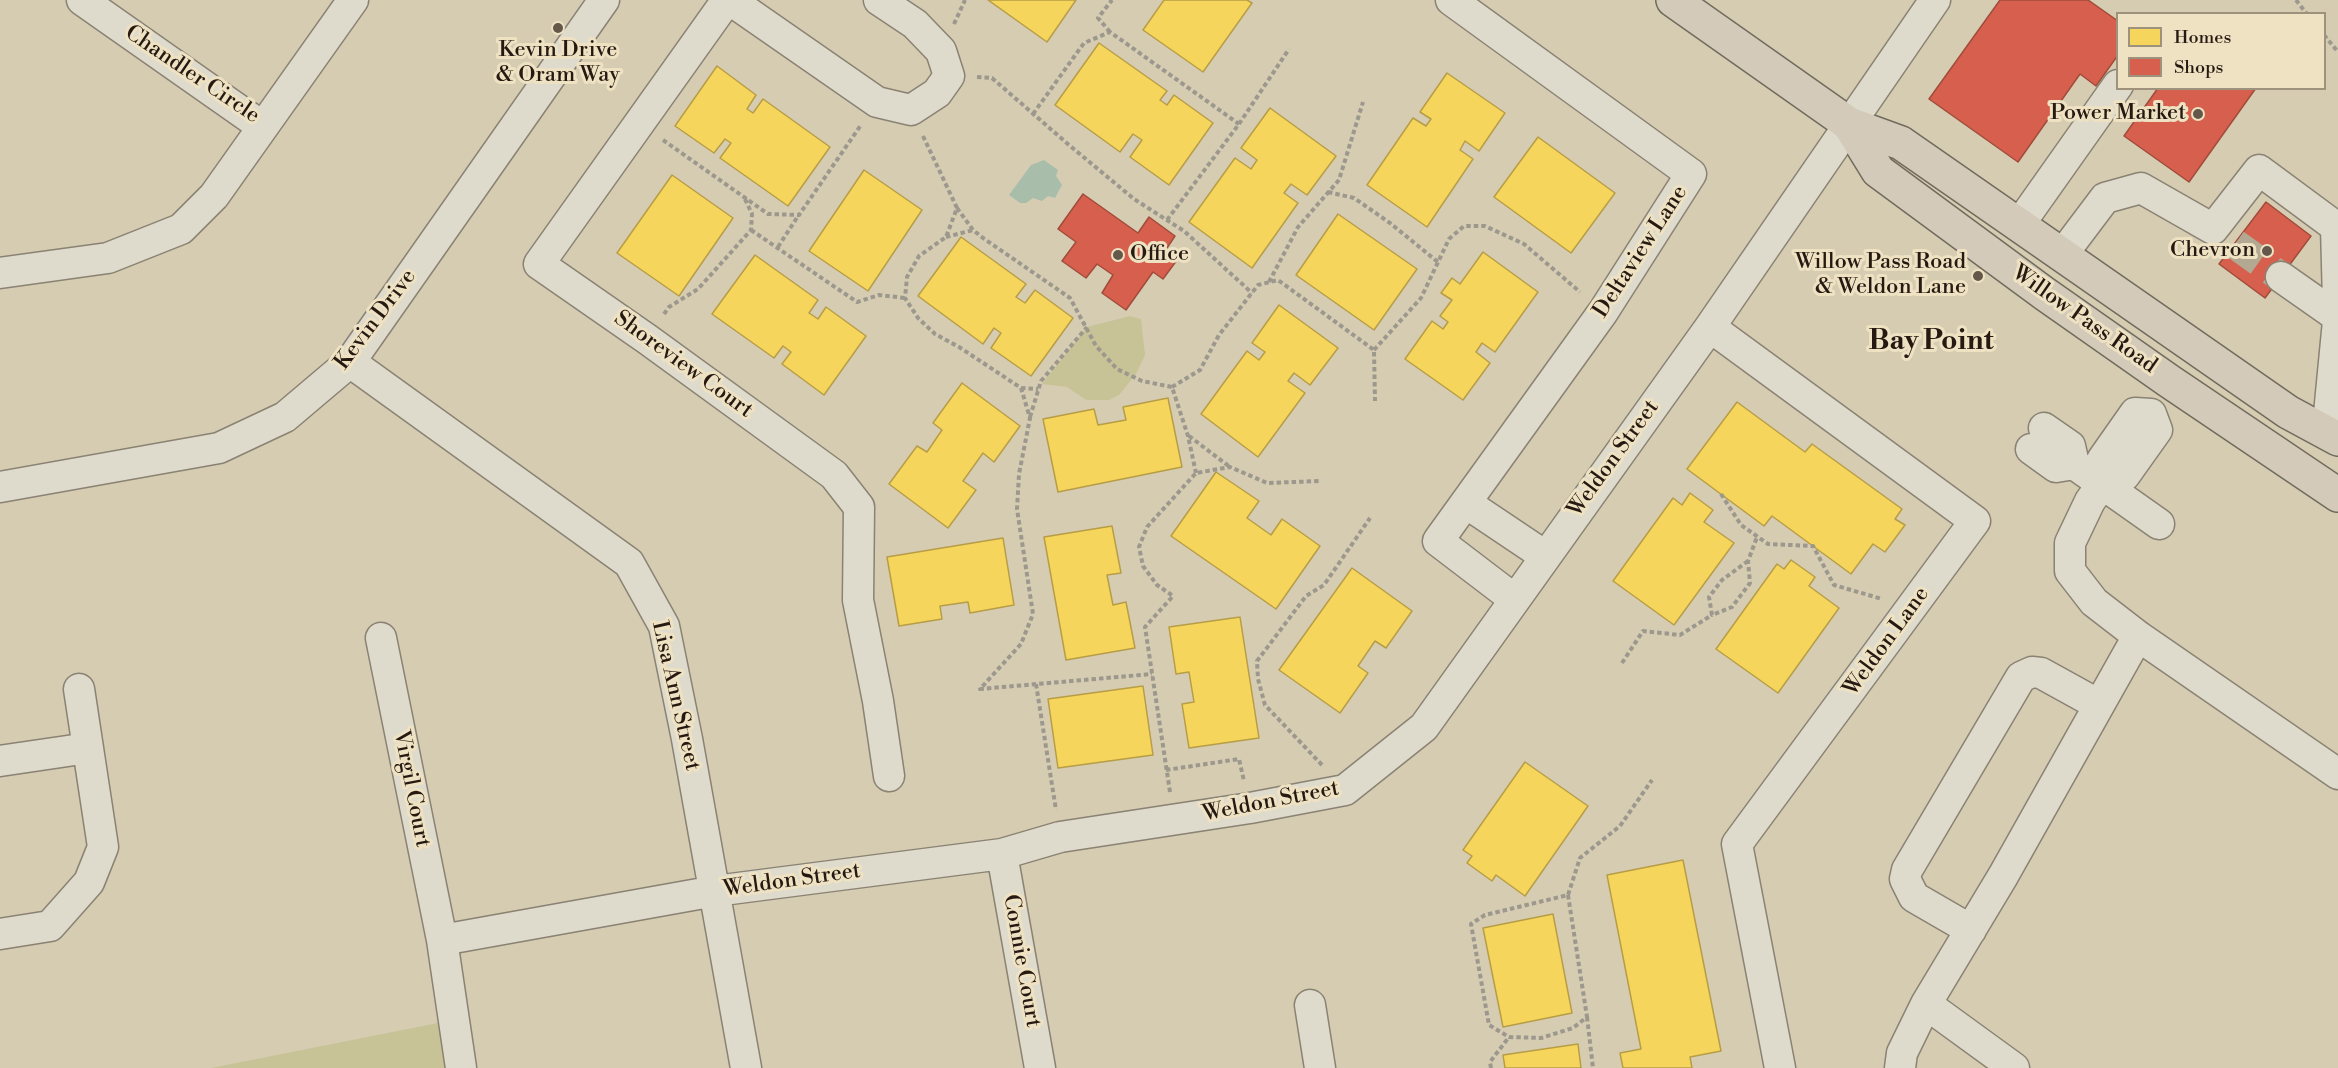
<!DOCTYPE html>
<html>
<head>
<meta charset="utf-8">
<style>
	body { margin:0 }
	#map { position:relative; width:2338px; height:1068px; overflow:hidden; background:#d6ccb2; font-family:"Libre Bodoni",serif }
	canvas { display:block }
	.legend { position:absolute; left:2116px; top:12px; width:210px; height:78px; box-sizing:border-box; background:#eee2c3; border:2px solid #9e927c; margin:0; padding:8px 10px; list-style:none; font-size:18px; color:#251912 }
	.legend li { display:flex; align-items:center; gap:12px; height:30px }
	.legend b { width:30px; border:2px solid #9e927c }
</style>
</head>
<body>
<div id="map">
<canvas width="2338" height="1068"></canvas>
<ul class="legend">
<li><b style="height:16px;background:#f6d55c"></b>Homes</li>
<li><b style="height:16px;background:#d6604d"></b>Shops</li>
</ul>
</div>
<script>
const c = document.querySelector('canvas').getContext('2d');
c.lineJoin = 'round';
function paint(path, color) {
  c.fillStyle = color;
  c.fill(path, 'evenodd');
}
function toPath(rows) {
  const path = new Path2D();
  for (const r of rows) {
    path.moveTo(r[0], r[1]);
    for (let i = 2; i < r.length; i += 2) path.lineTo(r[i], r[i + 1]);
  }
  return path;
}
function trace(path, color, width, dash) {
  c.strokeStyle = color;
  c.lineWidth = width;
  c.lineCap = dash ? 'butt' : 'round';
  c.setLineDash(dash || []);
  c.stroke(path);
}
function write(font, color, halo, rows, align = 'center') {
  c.font = font + ' "Libre Bodoni",serif';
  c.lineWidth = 6;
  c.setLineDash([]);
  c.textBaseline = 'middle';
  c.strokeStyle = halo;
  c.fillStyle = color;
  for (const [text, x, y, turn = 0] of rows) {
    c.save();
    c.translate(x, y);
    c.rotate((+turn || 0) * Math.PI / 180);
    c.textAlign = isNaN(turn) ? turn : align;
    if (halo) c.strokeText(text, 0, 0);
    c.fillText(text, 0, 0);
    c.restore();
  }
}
const green = toPath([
	[1130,316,1141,319,1145,355,1136,374,1119,395,1109,400,1086,400,1067,387,1042,384,1087,327],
	[453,1020,461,1068,211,1068]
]);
const water = toPath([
	[1044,160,1058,170,1056,176,1062,185,1055,198,1048,196,1042,201,1033,198,1026,203,1020,203,1009,195,1031,165]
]);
const homes = toPath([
	[988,0,1076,0,1047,42,988,0],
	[1164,0,1247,0,1252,3,1203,72,1143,30,1164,0],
	[1099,43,1167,91,1160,100,1167,105,1174,95,1213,123,1169,185,1130,157,1142,140,1133,134,1120,152,1055,105,1099,43],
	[717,66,756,95,747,109,753,113,763,99,830,147,788,206,720,158,731,143,725,139,714,153,675,126,717,66],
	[1447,73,1505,113,1479,151,1465,141,1460,150,1473,159,1427,227,1367,185,1413,118,1426,126,1431,119,1420,112,1447,73],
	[1270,108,1336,156,1307,195,1291,184,1284,193,1298,203,1252,268,1189,222,1235,158,1251,169,1257,160,1241,148,1270,108],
	[1538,137,1615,193,1571,253,1494,197,1538,137],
	[864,170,922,210,868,291,809,251,864,170],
	[672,175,733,218,679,296,617,253,672,175],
	[1338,214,1417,269,1374,330,1296,275,1338,214],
	[961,237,1026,284,1016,297,1025,303,1035,290,1073,318,1031,376,991,348,1001,333,994,328,983,344,918,296,961,237],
	[1483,252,1538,292,1495,352,1482,343,1476,352,1490,363,1463,400,1405,359,1432,321,1443,329,1448,322,1440,316,1452,300,1441,293,1452,278,1460,284,1483,252],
	[755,255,818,300,809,313,818,319,826,307,866,336,824,395,782,364,791,352,783,346,774,358,712,314,755,255],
	[1279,305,1338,348,1310,385,1294,373,1288,381,1305,393,1258,457,1201,414,1247,351,1259,360,1265,352,1252,343,1279,305],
	[962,383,1020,426,994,462,983,453,963,481,976,490,948,528,889,484,917,446,927,452,942,430,933,423,962,383],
	[1168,398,1182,467,1058,492,1043,419,1094,409,1098,425,1126,420,1123,407,1168,398],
	[1737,402,1805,452,1812,444,1902,509,1895,519,1905,525,1885,552,1873,544,1851,574,1772,516,1764,526,1687,469,1737,402],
	[1216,472,1259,501,1247,518,1271,535,1282,519,1320,546,1276,609,1171,536,1216,472],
	[1690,493,1713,510,1704,522,1734,543,1674,625,1613,581,1673,498,1682,505,1690,493],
	[1112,526,1121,573,1107,575,1113,605,1126,602,1135,648,1066,660,1044,537,1112,526],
	[1003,538,1014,605,970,613,968,602,940,606,942,619,899,626,887,557,1003,538],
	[1791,560,1815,577,1809,586,1839,608,1778,693,1716,649,1777,564,1784,569,1791,560],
	[1352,568,1412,611,1386,648,1375,641,1358,666,1368,673,1340,713,1279,670,1352,568],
	[1240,617,1259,738,1189,748,1182,704,1194,702,1189,672,1176,674,1169,627,1240,617],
	[1143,686,1153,755,1058,768,1048,699,1143,686],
	[1525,762,1588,806,1525,896,1496,875,1492,881,1467,863,1472,856,1463,850,1525,762],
	[1683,860,1721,1051,1690,1057,1692,1068,1623,1068,1620,1053,1641,1049,1607,875,1683,860],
	[1553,914,1572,1013,1503,1027,1483,928,1553,914],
	[1578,1044,1581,1068,1505,1068,1503,1055,1578,1044]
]);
const shops = toPath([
	[2000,0,2088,0,2118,21,2118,55,2096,86,2080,74,2018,162,1929,99,2000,0],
	[2158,88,2256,88,2189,182,2124,136,2158,88],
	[1083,194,1138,233,1149,217,1175,236,1165,251,1177,260,1163,279,1153,272,1126,310,1102,293,1113,275,1097,264,1086,278,1062,261,1076,242,1058,229,1083,194],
	[2266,202,2311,236,2265,298,2219,264,2266,202]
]);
const minorTunnel = toPath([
	[2235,244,2281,277]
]);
const path = toPath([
	[2296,0,2307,14],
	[954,24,965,0],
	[1110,32,1098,18,1112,0],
	[2324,35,2338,52],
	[977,77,992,78,1069,145,1134,199,1184,231,1252,293],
	[1033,114,1084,43,1110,32,1239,124],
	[923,136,957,208,946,237,919,256,907,277,905,298,918,318,935,334,959,347,1021,388,1030,418,1019,474,1017,509,1033,614,1021,644,980,689,1152,674],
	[663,140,768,214,799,215,861,125],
	[1328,192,1354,198,1390,223,1439,263],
	[957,208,973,230,983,238,1070,298,1096,346,1117,369,1142,381,1172,387,1188,436,1196,473],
	[1167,220,1239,124,1289,49],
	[751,230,857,302,879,295,905,298],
	[946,237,973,230],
	[778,247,798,216],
	[1269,282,1298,227,1339,180,1363,102],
	[664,314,669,307,698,289,751,230,752,214,745,199],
	[1374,350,1421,298,1449,239,1464,226,1485,226,1524,244,1580,292],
	[1172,387,1200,370,1219,335,1258,285,1278,280,1374,350,1375,401],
	[1021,388,1038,389],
	[1030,417,1041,381,1087,327],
	[1189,436,1230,467],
	[1721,494,1741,525,1768,544,1813,546,1834,585,1882,599],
	[1748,561,1722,580,1709,597,1712,615,1732,607,1750,583,1748,561,1757,537],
	[1622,663,1643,631,1680,635,1712,615],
	[1036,684,1056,810],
	[1322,765,1265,705,1258,679,1257,661,1306,596,1324,585,1370,518],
	[1166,770,1239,759,1244,781],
	[1170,792,1145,627,1173,596,1157,585,1143,566,1139,547,1147,527,1196,473,1230,467,1267,483,1321,481],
	[1568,895,1587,1017,1573,1028,1541,1038,1509,1037,1489,1025,1471,924,1485,915,1568,895,1580,858,1620,826,1652,780],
	[1587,1017,1593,1068],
	[1491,1068,1490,1062,1509,1037]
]);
const minor = toPath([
	[82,0,263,127],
	[727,0,539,264,647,339,834,475,859,507,858,600,878,701,889,776],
	[730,0,877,102,911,110,937,93,949,76,941,51,915,24,879,0],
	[1451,0,1691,174,1603,312,1438,541,1514,599],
	[2019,225,2118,85],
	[2062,255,2105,198,2141,188,2213,229,2259,170,2336,227,2338,302],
	[0,273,108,258,181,229,214,196,353,0],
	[2281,277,2338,317],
	[1710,327,1975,521,1737,844,1780,1068],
	[350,362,629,563,664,626,687,739,746,1068],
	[2044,428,2070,446,2074,464,2159,524],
	[2327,434,2338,321],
	[2031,449,2056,467,2074,464],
	[2110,474,2090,501,2070,543,2070,571,2094,602,2138,636,2338,774],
	[2110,474,2102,460,2135,413,2151,414],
	[2110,474,2125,475,2157,430,2151,414],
	[0,487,219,448,285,417,350,362,604,0],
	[1466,503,1545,556],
	[381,638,442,940,461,1068],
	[0,761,88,748],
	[1002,854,1040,1068],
	[1971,930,1914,897,1905,879,1907,870,2021,677,2032,672,2041,673,2099,705],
	[0,934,50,926,89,882,103,847,79,689],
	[442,940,715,891,1002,854,1060,837,1250,808,1345,790,1424,727,1710,327,1935,0],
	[1310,1005,1320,1068],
	[1900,1068,1902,1053,1926,1004],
	[2014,1068,1926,1004,2003,876,2138,636]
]);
const major = toPath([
	[1673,0,1849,124,1901,143,2288,412,2338,439],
	[1849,124,1878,171,2045,294,2169,381,2338,495]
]);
const markers = [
	[558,28,6,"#63584a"],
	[2198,114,6,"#63584a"],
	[2267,251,6,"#63584a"],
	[1118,255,6,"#63584a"],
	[1978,276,6,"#63584a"]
];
const poiNames = [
	["Kevin Drive",558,51,"center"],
	["& Oram Way",558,76,"center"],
	["Power Market",2186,114],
	["Chevron",2255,251],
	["Office",1130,255,"left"],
	["Willow Pass Road",1966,263],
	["& Weldon Lane",1966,288]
];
const streetNames = [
	["Chandler Circle",192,75,34],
	["Deltaview Lane",1641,252,-57],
	["Kevin Drive",376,320,-53],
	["Willow Pass Road",2084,320,35],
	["Shoreview Court",683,365,36],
	["Weldon Street",1614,459,-54],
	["Weldon Lane",1887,642,-54],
	["Lisa Ann Street",675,696,77],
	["Virgil Court",411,789,79],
	["Weldon Street",1271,802,-11],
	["Weldon Street",792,881,-8],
	["Connie Court",1021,961,80]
];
const districtNames = [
	["Bay Point",1931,342]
];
paint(green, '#c7c397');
paint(water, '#a9bdab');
paint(homes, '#f6d55c');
trace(homes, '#b79d46', 1.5);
paint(shops, '#d6604d');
trace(shops, '#a14b3b', 1.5);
trace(minorTunnel, '#b3a892', 30, [30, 15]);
trace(minor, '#8a8273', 33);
trace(major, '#716b5d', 36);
trace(path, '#9d988d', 4, [4.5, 3]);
trace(minor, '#dedacc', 30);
trace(major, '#d3cab9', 33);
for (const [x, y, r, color] of markers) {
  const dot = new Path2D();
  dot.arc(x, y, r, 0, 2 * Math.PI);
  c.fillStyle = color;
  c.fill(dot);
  trace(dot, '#eee2c3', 2);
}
write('22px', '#251912', '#eee2c3', poiNames, 'right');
write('22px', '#251912', '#eee2c3', streetNames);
write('bold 28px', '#251912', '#eee2c3', districtNames);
</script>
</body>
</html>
